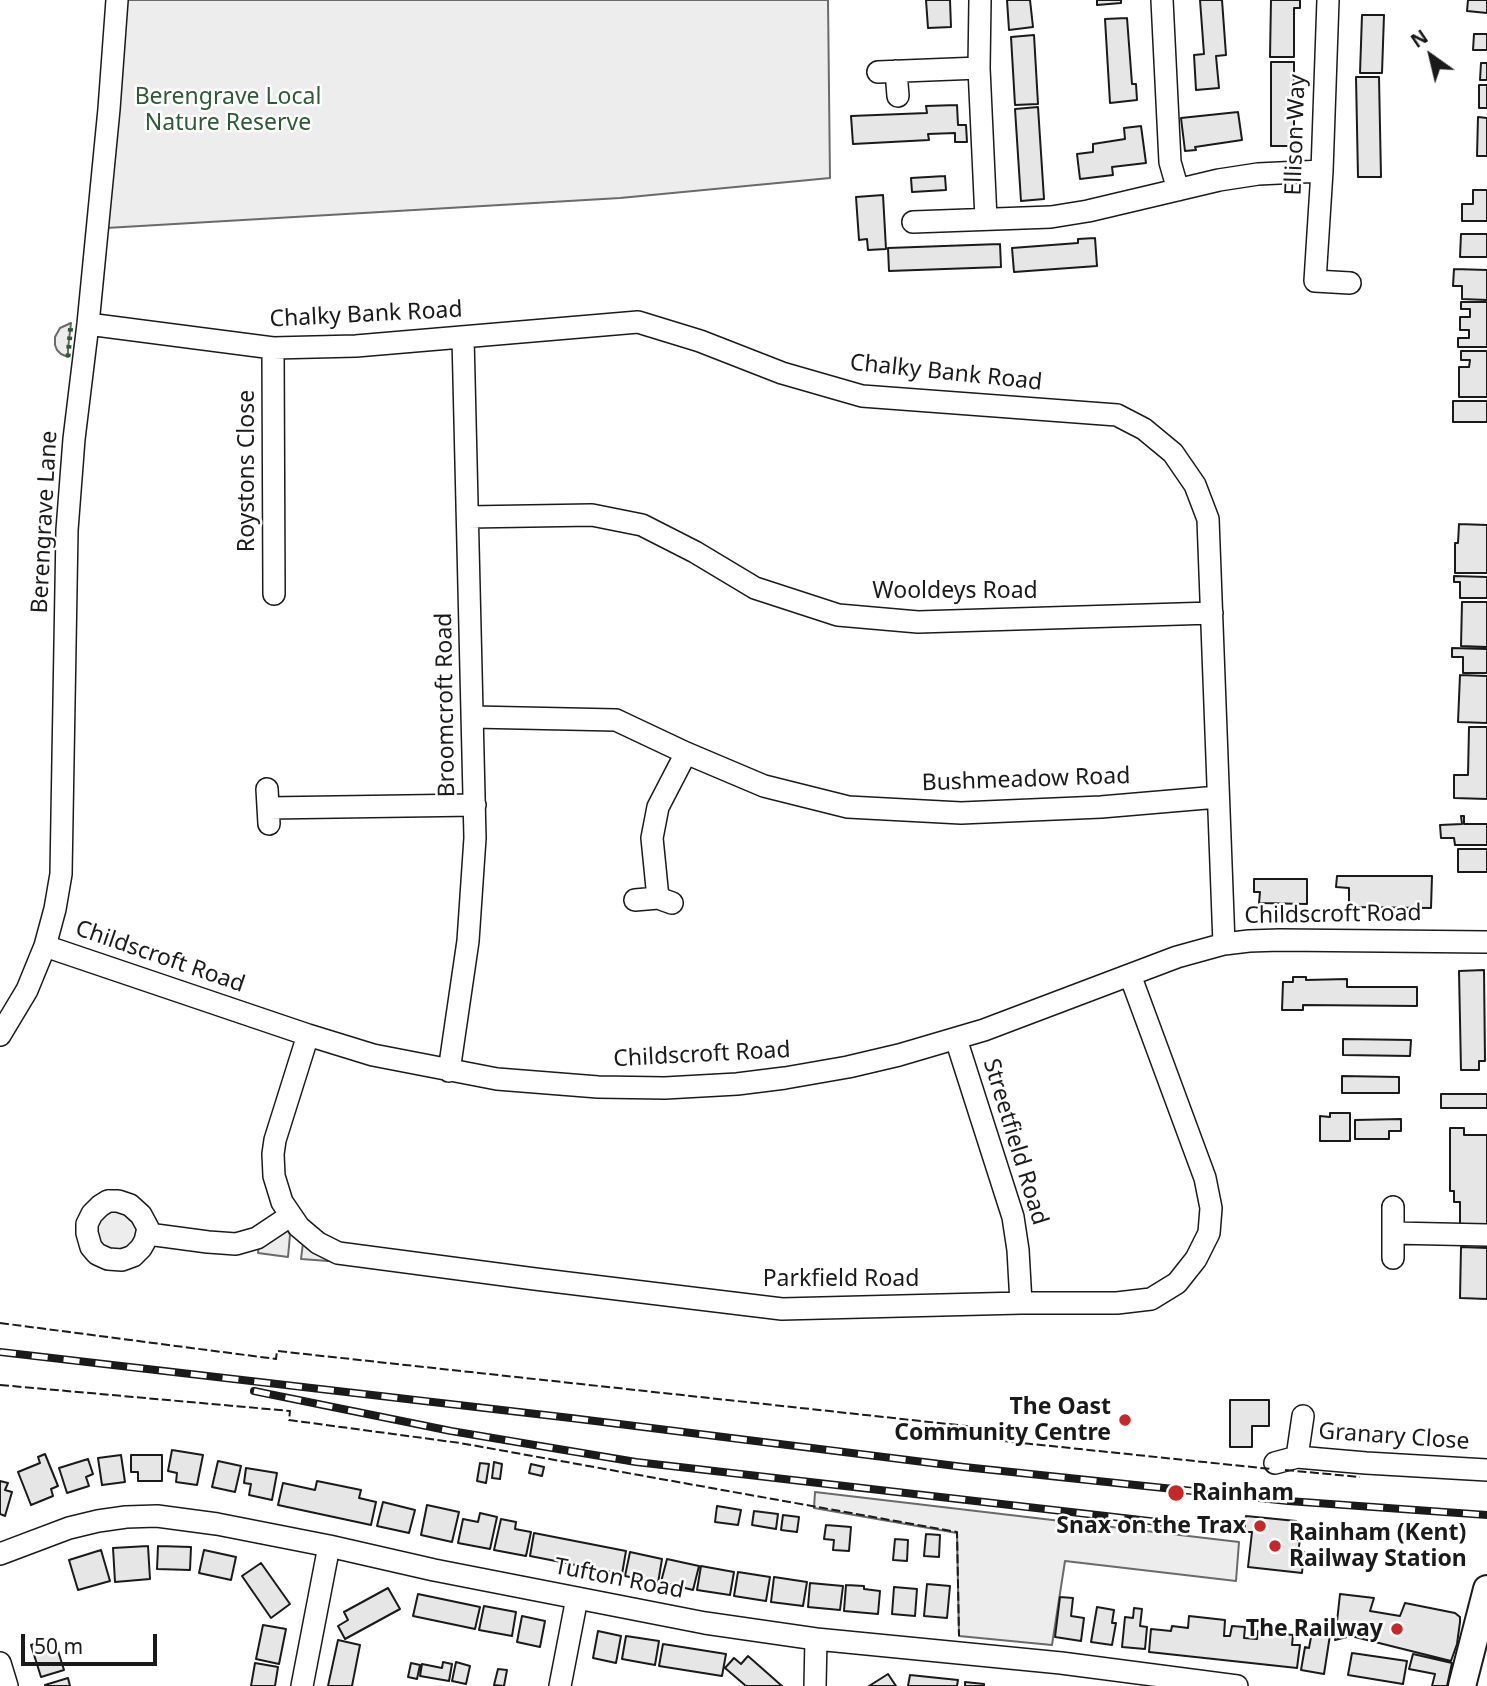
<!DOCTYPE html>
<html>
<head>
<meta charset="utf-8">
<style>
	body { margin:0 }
	#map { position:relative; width:1487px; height:1686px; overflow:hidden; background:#fff; font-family:"Noto Sans",sans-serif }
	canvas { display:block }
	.north { position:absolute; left:1396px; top:21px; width:70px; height:70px; -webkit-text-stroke:5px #fff; paint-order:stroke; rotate:326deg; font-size:19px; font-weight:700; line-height:28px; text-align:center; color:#1a1a1a }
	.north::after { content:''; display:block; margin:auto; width:24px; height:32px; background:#1a1a1a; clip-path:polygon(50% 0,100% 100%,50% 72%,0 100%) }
	.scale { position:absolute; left:21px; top:1634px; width:136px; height:32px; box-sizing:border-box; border:4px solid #1a1a1a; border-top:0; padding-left:9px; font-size:21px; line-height:24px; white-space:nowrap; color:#1a1a1a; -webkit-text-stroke:5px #fff; paint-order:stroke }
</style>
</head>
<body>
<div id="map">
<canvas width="1487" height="1686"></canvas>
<div class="north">N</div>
<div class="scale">50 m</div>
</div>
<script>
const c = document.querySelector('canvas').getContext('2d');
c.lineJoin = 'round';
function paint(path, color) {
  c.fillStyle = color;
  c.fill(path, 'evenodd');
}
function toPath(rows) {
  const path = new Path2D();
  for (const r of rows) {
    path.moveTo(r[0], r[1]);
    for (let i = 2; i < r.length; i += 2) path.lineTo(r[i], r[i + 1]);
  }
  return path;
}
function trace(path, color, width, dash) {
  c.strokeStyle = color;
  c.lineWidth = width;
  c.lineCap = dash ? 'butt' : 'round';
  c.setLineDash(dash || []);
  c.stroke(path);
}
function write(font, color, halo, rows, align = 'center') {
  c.font = font + ' "Noto Sans",sans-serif';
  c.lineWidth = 5;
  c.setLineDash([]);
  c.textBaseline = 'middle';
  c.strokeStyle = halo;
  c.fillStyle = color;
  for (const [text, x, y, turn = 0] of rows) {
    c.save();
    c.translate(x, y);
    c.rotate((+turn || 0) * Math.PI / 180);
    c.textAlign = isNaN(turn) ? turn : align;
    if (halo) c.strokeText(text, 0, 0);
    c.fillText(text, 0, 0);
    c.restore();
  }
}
const built = toPath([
	[127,0,828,0,830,178,620,198,106,228,127,0],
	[71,323,68,349,68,357,61,354,57,350,55,345,55,337,60,328,71,323],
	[118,1206,141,1224,130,1251,98,1247,93,1223,118,1206],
	[284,1230,288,1231,290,1235,288,1257,258,1253,259,1242,284,1230],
	[303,1243,330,1260,328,1261,301,1259,303,1243],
	[815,1492,1239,1542,1236,1581,1065,1561,1052,1645,959,1636,957,1533,814,1508,815,1492]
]);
const building = toPath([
	[926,0,950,0,951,27,928,28,926,0],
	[1007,0,1030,0,1033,27,1009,30,1007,0],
	[1097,0,1121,0,1121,3,1097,5,1097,0],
	[1200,0,1222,0,1226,55,1216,56,1219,88,1196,90,1194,55,1204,54,1200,0],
	[1271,0,1300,0,1300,8,1294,8,1294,57,1270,57,1271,0],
	[1468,0,1487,0,1487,13,1467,11,1468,0],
	[1362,15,1384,15,1382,73,1360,73,1362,15],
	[1127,18,1132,84,1136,84,1137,100,1110,103,1105,19,1127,18],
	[1474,34,1487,34,1487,50,1473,50,1474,34],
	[1034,35,1038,104,1015,105,1011,37,1034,35],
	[1271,62,1294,62,1294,146,1271,146,1271,62],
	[1481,63,1487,63,1487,80,1480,80,1481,63],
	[1356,77,1379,77,1381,177,1358,177,1356,77],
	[1479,85,1487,85,1487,108,1479,108,1479,85],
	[957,105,958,125,966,125,967,142,955,142,955,133,928,134,929,140,853,144,851,116,927,113,926,106,957,105],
	[1038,107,1044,199,1021,201,1015,109,1038,107],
	[1238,112,1242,140,1195,147,1196,150,1185,151,1181,118,1238,112],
	[1478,117,1487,118,1487,156,1477,156,1478,117],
	[1141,126,1146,163,1112,167,1113,175,1080,179,1077,154,1093,152,1093,144,1125,139,1124,128,1141,126],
	[945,176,946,190,912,192,911,178,945,176],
	[1473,190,1487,190,1487,221,1462,221,1462,204,1473,204,1473,190],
	[883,195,886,249,868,250,867,239,859,240,856,197,883,195],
	[1461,234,1487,234,1487,257,1460,257,1461,234],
	[1095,238,1097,266,1014,272,1012,248,1078,243,1078,239,1095,238],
	[1000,244,1001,267,889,271,888,248,1000,244],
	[1454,269,1487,270,1487,300,1462,299,1462,286,1453,286,1454,269],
	[1461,302,1487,302,1487,347,1458,347,1458,338,1469,338,1469,330,1460,330,1460,317,1470,317,1470,309,1461,309,1461,302],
	[1461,351,1487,351,1487,397,1459,397,1459,367,1469,367,1470,360,1461,360,1461,351],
	[1453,401,1487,401,1487,422,1453,422,1453,401],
	[1459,524,1487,525,1487,573,1455,573,1455,543,1458,543,1459,524],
	[1454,576,1487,577,1487,598,1460,598,1460,582,1454,582,1454,576],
	[1462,602,1487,602,1487,647,1461,646,1462,602],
	[1452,648,1487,649,1487,673,1463,673,1463,657,1452,657,1452,648],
	[1460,675,1487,676,1487,723,1458,722,1460,675],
	[1469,727,1487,727,1487,799,1454,798,1454,775,1468,775,1469,727],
	[1461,816,1464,816,1464,824,1487,824,1487,845,1455,845,1454,838,1441,838,1440,825,1462,824,1461,816],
	[1458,849,1487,849,1487,872,1458,872,1458,849],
	[1337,876,1432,876,1431,908,1349,907,1349,888,1336,887,1337,876],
	[1254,879,1307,879,1307,904,1259,903,1260,892,1254,892,1254,879],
	[1484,970,1485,1061,1479,1061,1479,1070,1461,1070,1459,971,1484,970],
	[1293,977,1306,977,1306,980,1347,979,1347,987,1417,987,1417,1006,1303,1005,1303,1010,1282,1010,1283,982,1293,982,1293,977],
	[1343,1039,1411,1040,1410,1056,1343,1055,1343,1039],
	[1342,1076,1399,1077,1399,1093,1342,1093,1342,1076],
	[1441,1094,1487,1094,1487,1108,1441,1108,1441,1094],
	[1330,1113,1350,1113,1350,1141,1320,1141,1320,1116,1330,1117,1330,1113],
	[1401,1119,1401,1131,1389,1131,1389,1139,1355,1139,1355,1120,1401,1119],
	[1450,1128,1464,1128,1464,1135,1487,1135,1487,1225,1460,1225,1460,1202,1454,1202,1454,1191,1450,1191,1450,1128],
	[1461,1247,1487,1248,1487,1299,1460,1298,1461,1247],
	[1230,1400,1269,1400,1269,1426,1252,1426,1252,1447,1230,1447,1230,1400],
	[172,1450,203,1455,197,1485,176,1482,177,1473,168,1471,172,1450],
	[45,1454,58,1486,51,1489,53,1496,31,1505,18,1472,40,1463,38,1457,45,1454],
	[121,1455,125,1482,102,1485,98,1458,121,1455],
	[131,1455,162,1455,162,1481,138,1481,138,1472,131,1472,131,1455],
	[88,1459,93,1474,86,1477,89,1486,67,1493,59,1468,88,1459],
	[218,1461,241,1466,235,1492,212,1487,218,1461],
	[494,1462,502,1464,500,1479,492,1478,494,1462],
	[480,1463,489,1464,486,1483,477,1481,480,1463],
	[531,1464,544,1467,542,1476,529,1473,531,1464],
	[246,1468,277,1473,272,1500,249,1495,251,1484,244,1483,246,1468],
	[0,1481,8,1483,5,1490,12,1492,5,1516,0,1514,0,1481],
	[317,1481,361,1490,359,1498,376,1502,371,1525,278,1505,283,1483,315,1490,317,1481],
	[383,1502,415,1510,409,1533,377,1526,383,1502],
	[427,1505,459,1512,452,1542,421,1535,427,1505],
	[717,1506,741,1510,738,1525,715,1522,717,1506],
	[754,1511,778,1514,776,1529,752,1525,754,1511],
	[480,1513,497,1517,490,1549,458,1543,463,1519,478,1522,480,1513],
	[783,1515,799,1517,797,1532,781,1530,783,1515],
	[1246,1516,1296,1521,1294,1540,1300,1540,1298,1552,1304,1552,1302,1573,1248,1567,1252,1532,1244,1532,1246,1516],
	[501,1519,516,1522,515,1529,531,1532,526,1556,494,1550,501,1519],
	[826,1525,851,1527,849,1551,833,1550,834,1540,824,1539,826,1525],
	[534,1533,626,1551,622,1574,530,1556,534,1533],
	[926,1534,940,1535,939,1557,924,1556,926,1534],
	[895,1539,908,1540,907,1561,893,1560,895,1539],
	[148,1546,150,1579,115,1582,113,1548,148,1546],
	[158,1546,191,1547,190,1570,157,1569,158,1546],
	[101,1550,110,1581,78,1590,69,1560,101,1550],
	[204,1550,236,1557,231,1580,199,1573,204,1550],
	[630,1552,662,1559,658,1583,625,1576,630,1552],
	[667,1559,699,1566,693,1590,661,1582,667,1559],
	[261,1563,290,1604,271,1618,242,1576,261,1563],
	[701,1566,734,1572,730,1595,697,1590,701,1566],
	[738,1572,770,1577,766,1601,734,1596,738,1572],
	[774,1577,807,1582,803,1606,771,1602,774,1577],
	[810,1583,843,1586,840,1610,808,1607,810,1583],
	[927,1584,950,1586,947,1618,924,1616,927,1584],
	[846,1585,864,1586,864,1589,880,1591,878,1614,844,1611,846,1585],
	[894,1587,917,1589,915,1616,892,1614,894,1587],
	[388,1588,400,1609,345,1639,338,1626,348,1620,344,1612,388,1588],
	[418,1594,480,1607,475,1629,413,1616,418,1594],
	[1340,1594,1374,1598,1370,1611,1400,1616,1405,1603,1455,1613,1460,1617,1460,1622,1457,1644,1451,1661,1351,1636,1335,1640,1340,1594],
	[1060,1597,1073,1598,1071,1616,1084,1618,1081,1641,1055,1637,1060,1597],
	[484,1606,516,1612,512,1636,479,1630,484,1606],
	[1097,1607,1114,1610,1112,1623,1116,1623,1112,1645,1091,1642,1097,1607],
	[1134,1608,1142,1609,1140,1626,1147,1627,1145,1649,1122,1647,1125,1617,1133,1618,1134,1608],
	[522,1616,545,1621,540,1647,517,1642,522,1616],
	[1189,1616,1225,1620,1224,1636,1230,1636,1232,1626,1245,1627,1244,1638,1257,1639,1258,1631,1293,1635,1292,1645,1300,1645,1297,1668,1149,1652,1151,1629,1171,1631,1172,1626,1188,1628,1189,1616],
	[263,1625,286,1629,279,1664,256,1659,263,1625],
	[598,1631,621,1636,616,1663,593,1658,598,1631],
	[1312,1632,1330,1635,1324,1674,1301,1670,1305,1647,1309,1648,1312,1632],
	[626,1636,659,1641,655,1665,622,1659,626,1636],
	[54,1638,64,1670,41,1677,31,1645,54,1638],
	[338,1640,360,1645,352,1686,328,1686,338,1640],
	[663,1644,726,1654,722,1676,659,1666,663,1644],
	[1352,1653,1407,1661,1403,1684,1348,1675,1352,1653],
	[1413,1654,1452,1663,1447,1686,1432,1686,1435,1674,1409,1669,1413,1654],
	[748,1656,782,1686,746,1686,725,1668,734,1658,741,1664,748,1656],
	[443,1662,452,1664,449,1681,420,1676,422,1664,442,1668,443,1662],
	[456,1662,470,1666,466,1684,452,1681,456,1662],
	[255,1663,278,1667,275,1686,251,1686,255,1663],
	[411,1663,420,1665,417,1679,408,1677,411,1663],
	[498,1669,507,1670,504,1686,494,1685,498,1669],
	[888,1674,896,1686,869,1686,888,1674],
	[910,1675,958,1680,957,1686,908,1686,910,1675],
	[68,1678,70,1686,46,1686,45,1685,68,1678],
	[965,1682,984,1684,984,1686,965,1686,965,1682]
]);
const minor = toPath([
	[980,0,979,68,986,219],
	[1162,0,1170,162,1178,190],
	[1328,0,1322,171,1315,281,1350,283],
	[896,71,898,96],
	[878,72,979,68],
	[913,222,1051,217,1088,211,1219,180,1258,174,1322,171],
	[88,324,273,348,356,346,638,322,700,341,782,373,862,396,1117,415,1144,429,1173,453,1195,485,1208,519,1224,944],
	[273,348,274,594],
	[468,517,592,515,642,525,695,552,755,588,838,615,918,622,1212,613],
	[473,717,616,720,686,753,764,786,848,807,961,813,1101,807,1218,797],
	[267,789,269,824],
	[268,808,475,805],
	[658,898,652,838,658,807,686,753],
	[635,900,658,898,672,903],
	[45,946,308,1035,373,1055,497,1079,598,1087,665,1088,737,1084,785,1078,848,1067,899,1055,984,1030,1177,957,1224,944,1249,941,1280,940,1487,942],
	[0,1035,27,990,45,946,55,909,61,874,67,530,74,439,88,324,109,109,117,0],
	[308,1035,275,1140,273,1154,274,1176,282,1202,299,1227,318,1243,338,1253,535,1279,782,1309,1021,1303,1117,1303,1151,1299,1177,1283,1196,1259,1209,1233,1211,1208,1205,1178,1130,975],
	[956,1039,1013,1217,1018,1250,1021,1303],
	[449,1071,468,941,475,838,463,337],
	[108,1201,118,1201,130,1205,141,1215,148,1228,145,1241,141,1248,133,1256,122,1260,108,1259,97,1254,91,1247,87,1233,87,1224,92,1214,100,1206,108,1201],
	[1393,1233,1487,1235],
	[148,1234,208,1242,236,1244,257,1238,290,1216],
	[1393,1258,1393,1207],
	[1297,1457,1303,1416],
	[1275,1463,1297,1457,1366,1463,1487,1470],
	[0,1554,69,1528,98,1521,126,1517,157,1516,217,1524,329,1546,434,1570,705,1623,816,1639,1061,1663,1237,1686],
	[0,1663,7,1686],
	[302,1686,329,1546],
	[560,1686,577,1598],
	[815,1686,816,1639]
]);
const major = toPath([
	[1462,1686,1487,1589]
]);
const rail = toPath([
	[0,1352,571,1418,964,1467,1288,1501,1487,1515],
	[254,1391,451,1431,636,1462,1184,1525]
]);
const hedge = toPath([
	[68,357,71,323]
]);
const fence = toPath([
	[0,1323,276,1359,277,1351,985,1428,984,1439,1271,1469],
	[0,1385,290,1411,289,1420,460,1443,957,1532,959,1636],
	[1285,1470,1360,1477]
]);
const markers = [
	[1125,1420,7,"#c62828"],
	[1176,1493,9,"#c62828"],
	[1260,1526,7,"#c62828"],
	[1275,1546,7,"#c62828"],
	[1397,1629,7,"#c62828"]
];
const parkNames = [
	["Berengrave Local",228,97],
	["Nature Reserve",228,123]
];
const streetNames = [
	["Ellison Way",1296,135,-88],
	["Chalky Bank Road",366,315,-3],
	["Chalky Bank Road",946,373,6],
	["Roystons Close",247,471,-90],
	["Berengrave Lane",45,522,-87],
	["Wooldeys Road",955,591],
	["Broomcroft Road",446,705,-91],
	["Bushmeadow Road",1026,780,-2],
	["Childscroft Road",1333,915,-1],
	["Childscroft Road",160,957,19],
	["Childscroft Road",702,1055,-3],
	["Streetfield Road",1015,1142,73],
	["Parkfield Road",841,1279],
	["Granary Close",1394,1437,4],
	["Tufton Road",619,1579,11]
];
const poiNames = [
	["The Oast",1111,1407],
	["Community Centre",1111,1433],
	["Rainham",1192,1493,"left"],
	["Snax on the Trax",1246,1526],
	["Rainham (Kent)",1289,1533,"left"],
	["Railway Station",1289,1559,"left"],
	["The Railway",1383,1629]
];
paint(built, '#ededed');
trace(built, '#6a6a6a', 2);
paint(building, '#e6e6e6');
trace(building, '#1a1a1a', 2);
trace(minor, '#1a1a1a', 24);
trace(major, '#1a1a1a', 30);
trace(minor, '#fff', 21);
trace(major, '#fff', 26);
trace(rail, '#1a1a1a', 8);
trace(rail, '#fff', 5, [16]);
trace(hedge, '#2b5a34', 5, [3.5, 5]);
trace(fence, '#1a1a1a', 2, [9, 3.5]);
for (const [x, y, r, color] of markers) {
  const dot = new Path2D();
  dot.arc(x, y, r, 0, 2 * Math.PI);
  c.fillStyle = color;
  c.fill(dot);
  trace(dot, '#fff', 2.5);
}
write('23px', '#2b5a34', '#fff', parkNames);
write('23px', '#1a1a1a', '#fff', streetNames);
write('bold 23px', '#1a1a1a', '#fff', poiNames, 'right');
</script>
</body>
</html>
